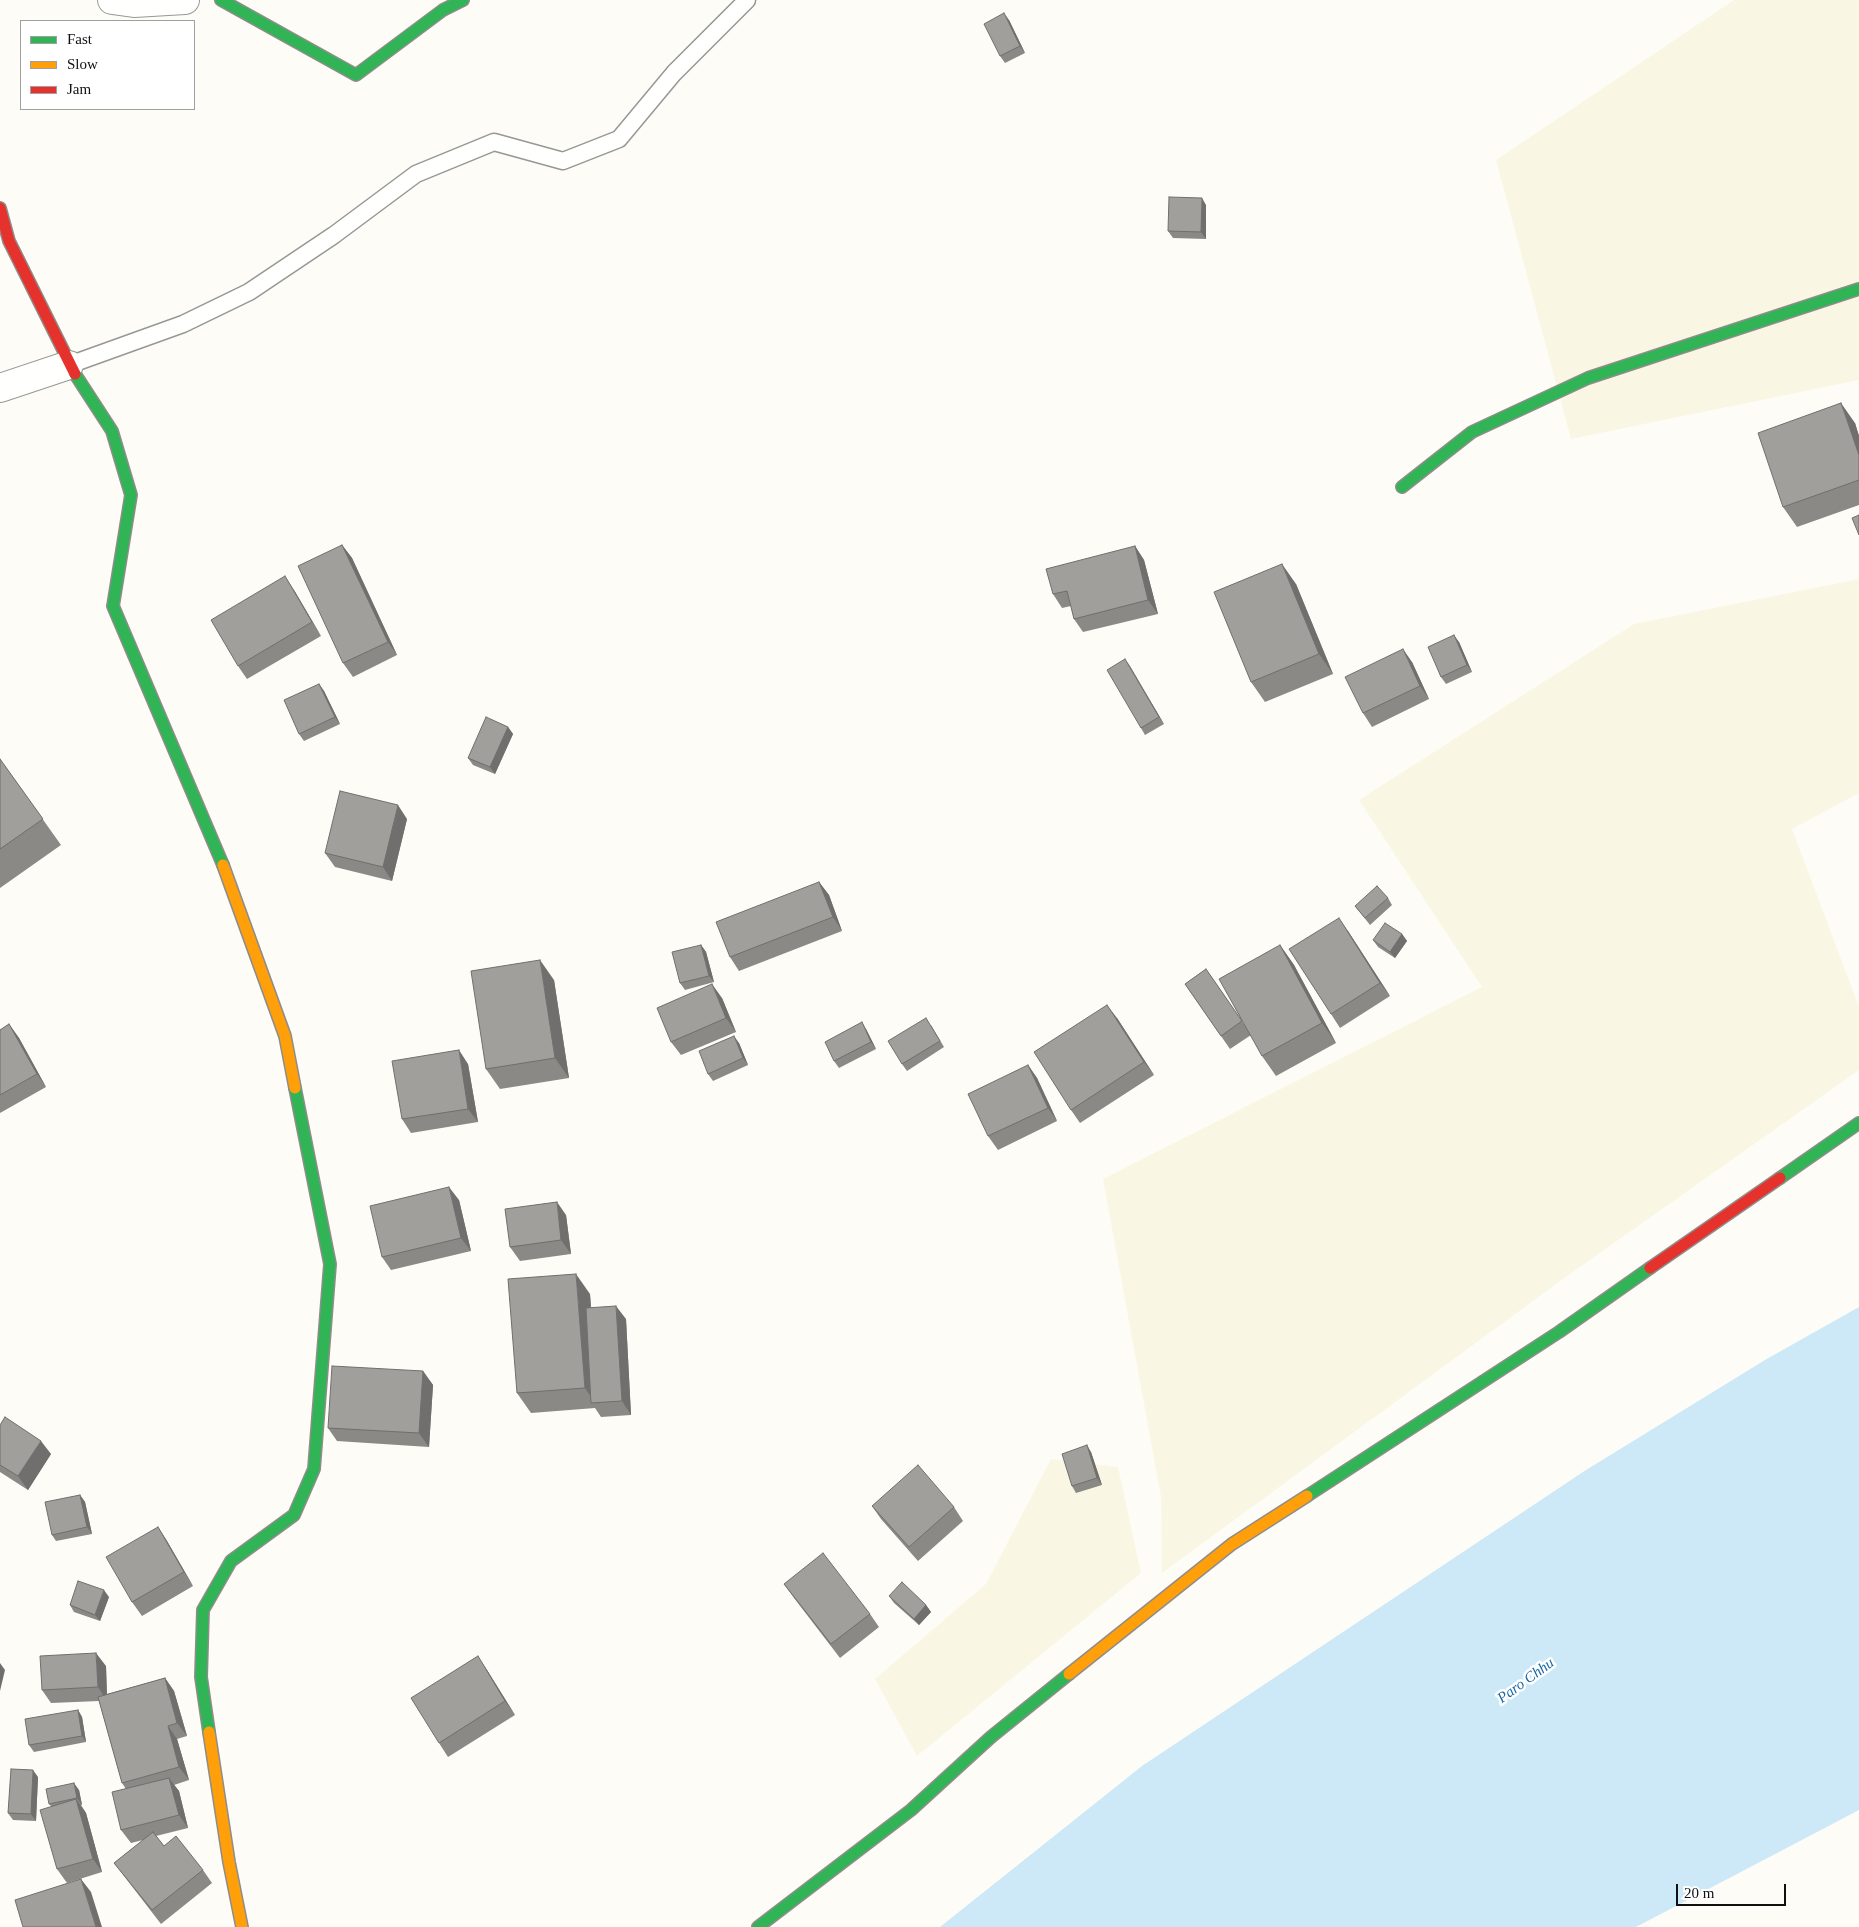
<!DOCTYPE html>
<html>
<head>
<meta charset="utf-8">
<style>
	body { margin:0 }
	#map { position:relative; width:1859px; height:1927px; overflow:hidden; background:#fdfcf7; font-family:"Times New Roman",serif }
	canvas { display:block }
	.legend { position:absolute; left:20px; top:20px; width:175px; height:90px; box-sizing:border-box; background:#fff; border:1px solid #a0a0a0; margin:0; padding:6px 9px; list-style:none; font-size:15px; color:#111 }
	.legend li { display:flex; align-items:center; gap:10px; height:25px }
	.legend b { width:25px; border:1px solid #a0a0a0 }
	.scale { position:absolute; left:1676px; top:1884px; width:110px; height:22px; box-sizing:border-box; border:2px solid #111; border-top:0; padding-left:6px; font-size:15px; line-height:18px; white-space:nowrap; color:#111; -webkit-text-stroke:4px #fff; paint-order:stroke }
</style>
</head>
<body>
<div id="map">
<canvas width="1859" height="1927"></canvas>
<ul class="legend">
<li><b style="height:6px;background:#30b455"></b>Fast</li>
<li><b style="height:6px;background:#ff9f0a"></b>Slow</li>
<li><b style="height:6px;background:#e5322d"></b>Jam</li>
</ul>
<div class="scale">20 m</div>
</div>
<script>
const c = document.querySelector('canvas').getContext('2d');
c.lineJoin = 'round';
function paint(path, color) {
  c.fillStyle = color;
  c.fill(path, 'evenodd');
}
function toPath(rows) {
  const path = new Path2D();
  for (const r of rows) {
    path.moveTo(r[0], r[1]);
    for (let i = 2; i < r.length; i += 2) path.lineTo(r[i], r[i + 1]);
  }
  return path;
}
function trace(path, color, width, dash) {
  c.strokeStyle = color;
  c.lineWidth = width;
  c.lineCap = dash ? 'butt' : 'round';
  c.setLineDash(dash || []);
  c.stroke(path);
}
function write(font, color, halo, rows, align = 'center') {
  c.font = font + ' "Times New Roman",serif';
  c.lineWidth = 5;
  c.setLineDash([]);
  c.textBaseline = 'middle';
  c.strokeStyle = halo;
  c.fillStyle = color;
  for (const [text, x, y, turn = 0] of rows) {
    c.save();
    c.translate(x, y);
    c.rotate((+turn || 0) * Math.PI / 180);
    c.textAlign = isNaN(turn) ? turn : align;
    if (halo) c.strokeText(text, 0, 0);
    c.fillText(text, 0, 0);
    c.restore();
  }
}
const farmland = toPath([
	[1734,0,1859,0,1859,380,1571,439,1496,160],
	[1859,579,1859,793,1792,829,1859,1007,1859,1070,1563,1279,1162,1573,1161,1497,1103,1179,1482,987,1359,800,1634,624],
	[1051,1459,1118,1467,1141,1573,917,1756,875,1679,986,1584]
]);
const water = toPath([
	[1859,1307,1859,1810,1636,1927,940,1927,1142,1766,1586,1470,1765,1360]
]);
const lane = toPath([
	[69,365,183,324,249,292,334,235,416,174,494,142,563,161,619,139,674,73,747,0]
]);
const street = toPath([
	[112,0,134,3,185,0],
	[0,388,69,365]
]);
const fast = toPath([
	[221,0,356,75,443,10,463,0],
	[75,374,112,431,131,495,113,606,223,865],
	[1402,487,1472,432,1588,378,1859,289],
	[1780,1178,1859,1123],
	[1307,1496,1559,1332,1650,1268],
	[209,1732,201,1677,203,1610,231,1561,294,1515,314,1469,330,1264,295,1088],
	[758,1927,911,1810,991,1737,1069,1674]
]);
const slow = toPath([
	[223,865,285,1036,295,1088],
	[1069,1674,1232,1544,1307,1496],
	[209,1732,229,1862,242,1927]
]);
const jam = toPath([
	[0,208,9,241,75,374],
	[1650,1268,1780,1178]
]);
const wall = toPath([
	[1009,20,1025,53,1005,63,1000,56],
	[1206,205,1206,239,1173,238,1168,231],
	[1855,423,1859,436,1859,505,1797,527,1783,507],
	[342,545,352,558,397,655,353,677,343,663],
	[1135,546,1144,560,1158,614,1083,632,1074,619,1071,606,1062,608,1053,594],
	[1296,584,1333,674,1265,702,1251,682],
	[294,590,321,636,247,679,238,666],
	[1459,642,1472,672,1446,684,1441,677],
	[1125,659,1164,724,1145,735,1141,728],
	[1412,662,1429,699,1372,727,1363,713],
	[319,684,324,691,340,724,304,741,299,734],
	[508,727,513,734,495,774,473,765,468,758],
	[0,759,61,845,0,888],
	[407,819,392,881,335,867,325,853],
	[819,882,829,895,842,931,739,971,730,957],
	[1388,898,1392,905,1370,925,1355,906],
	[1348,931,1390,996,1340,1028,1331,1014],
	[1402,934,1407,941,1395,958,1378,947,1373,940],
	[701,945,706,952,714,982,685,990,680,983],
	[1280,945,1294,965,1336,1043,1276,1076,1262,1056,1251,1035,1230,1049,1185,984,1206,969,1248,1030],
	[554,980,569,1078,500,1089,486,1069],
	[722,998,736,1032,681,1055,671,1042],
	[1117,1018,1154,1075,1080,1123,1071,1110],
	[9,1024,19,1038,46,1087,0,1113,0,1030],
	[931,1025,944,1047,907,1071,902,1064],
	[866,1029,876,1049,839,1068,834,1061],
	[739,1043,748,1065,713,1081,708,1074],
	[468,1064,478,1122,411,1133,402,1119],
	[1028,1065,1037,1078,1057,1121,998,1150,988,1136],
	[459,1200,471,1251,391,1270,382,1257],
	[566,1215,571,1254,520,1261,510,1247],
	[590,1294,591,1308,626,1319,631,1415,601,1417,595,1408,531,1413,517,1393],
	[423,1371,433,1385,429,1447,337,1441,328,1428],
	[0,1425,51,1454,28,1490,0,1472],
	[1091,1452,1102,1485,1076,1493,1072,1486],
	[80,1495,85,1502,92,1534,56,1541,52,1535],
	[872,1506,954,1507,963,1521,918,1561,881,1519],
	[158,1527,167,1541,193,1586,142,1616,132,1602],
	[784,1584,870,1614,879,1627,840,1658,794,1598],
	[889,1596,926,1605,931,1612,919,1625,894,1603],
	[109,1597,100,1621,74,1612,70,1605],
	[106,1666,107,1694,165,1678,174,1691,187,1736,177,1739,189,1780,174,1785,179,1791,188,1828,156,1836,164,1846,203,1870,212,1883,161,1924,124,1876,114,1863,143,1840,131,1843,121,1830,126,1789,122,1783,99,1701,51,1703,42,1690],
	[487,1670,515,1715,448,1757,439,1743],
	[78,1710,82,1717,86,1742,34,1752,29,1745],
	[38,1777,36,1821,13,1820,8,1813],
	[79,1790,82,1805,81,1805,86,1813,102,1872,67,1883,57,1869,51,1806,49,1804]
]);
const shadedWall = toPath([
	[1004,13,1009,20,1025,53,1020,46],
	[1202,198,1206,205,1206,239,1201,232],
	[1841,403,1855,423,1859,436,1859,455],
	[342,545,352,558,397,655,388,642],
	[1135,546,1144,560,1158,614,1148,600],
	[1282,564,1296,584,1333,674,1319,654],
	[285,576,294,590,321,636,312,622],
	[1454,635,1459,642,1472,672,1467,665],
	[1403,649,1412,662,1429,699,1420,686],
	[1125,659,1130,666,1164,724,1159,717],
	[319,684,324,691,340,724,335,717],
	[508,727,513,734,495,774,490,767],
	[398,805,407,819,392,881,383,867],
	[819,882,829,895,842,931,833,917],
	[1339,918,1348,931,1390,996,1380,983],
	[1402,934,1407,941,1395,958,1390,952],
	[701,945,706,952,714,982,709,976],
	[1280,945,1294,965,1336,1043,1322,1023],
	[540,960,554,980,569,1078,555,1058],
	[712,984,722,998,736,1032,726,1018],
	[1107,1005,1117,1018,1154,1075,1144,1062],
	[862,1022,866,1029,876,1049,871,1042],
	[9,1024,19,1038,46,1087,37,1074],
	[734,1036,739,1043,748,1065,743,1058],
	[459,1050,468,1064,478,1122,468,1109],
	[1028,1065,1037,1078,1057,1121,1048,1108],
	[449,1187,459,1200,471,1251,461,1238],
	[557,1202,566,1215,571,1254,561,1240],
	[576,1274,590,1294,598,1403,595,1403,585,1388],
	[616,1306,626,1319,631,1415,622,1401],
	[423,1371,433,1385,429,1447,419,1433],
	[41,1441,51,1454,28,1490,18,1476],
	[1087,1445,1091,1452,1102,1485,1097,1478],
	[80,1495,85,1502,92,1534,87,1527],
	[158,1527,167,1541,193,1586,184,1572],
	[104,1590,109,1597,100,1621,95,1615],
	[926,1605,931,1612,919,1625,914,1619],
	[96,1653,106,1666,107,1701,98,1687],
	[478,1656,487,1670,515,1715,505,1701],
	[0,1663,5,1670,0,1691],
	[165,1678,174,1691,187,1736,177,1723],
	[78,1710,82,1717,86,1742,82,1736],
	[168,1726,177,1739,189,1780,179,1767],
	[33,1770,38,1777,36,1821,31,1814],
	[169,1778,179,1791,188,1828,179,1815],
	[74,1783,79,1790,82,1805,77,1798],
	[76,1799,86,1813,102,1872,93,1859],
	[81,1879,91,1892,102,1927,96,1927]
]);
const building = toPath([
	[1004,13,1020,46,1000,56,984,24,1004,13],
	[1169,197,1202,198,1201,232,1168,231,1169,197],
	[1841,403,1859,455,1859,480,1783,507,1758,433,1841,403],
	[1859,515,1859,535,1852,518,1859,515],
	[342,545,388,642,343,663,298,566,342,545],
	[1135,546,1148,600,1074,619,1067,591,1053,594,1046,569,1135,546],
	[1282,564,1319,654,1251,682,1214,592,1282,564],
	[285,576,312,622,238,666,211,620,285,576],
	[1454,635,1467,665,1441,677,1428,647,1454,635],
	[1403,649,1420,686,1363,713,1345,677,1403,649],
	[1125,659,1159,717,1141,728,1107,670,1125,659],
	[319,684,335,717,299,734,284,700,319,684],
	[486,717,508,727,490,767,468,758,486,717],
	[0,759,43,819,0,849,0,759],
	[340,791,398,805,383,867,325,853,340,791],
	[819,882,833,917,730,957,716,922,819,882],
	[1377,886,1388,898,1365,918,1355,906,1377,886],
	[1339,918,1380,983,1331,1014,1289,949,1339,918],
	[1385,923,1402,934,1390,952,1373,940,1385,923],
	[701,945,709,976,680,983,672,952,701,945],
	[1280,945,1322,1023,1262,1056,1219,979,1280,945],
	[540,960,555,1058,486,1069,471,971,540,960],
	[1206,969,1242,1021,1221,1036,1185,984,1206,969],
	[712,984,726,1018,671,1042,657,1008,712,984],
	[1107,1005,1144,1062,1071,1110,1034,1052,1107,1005],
	[926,1018,940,1041,902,1064,888,1041,926,1018],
	[862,1022,871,1042,834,1061,825,1042,862,1022],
	[9,1024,37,1074,0,1095,0,1030,9,1024],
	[734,1036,743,1058,708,1074,699,1051,734,1036],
	[459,1050,468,1109,402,1119,392,1061,459,1050],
	[1028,1065,1048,1108,988,1136,968,1094,1028,1065],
	[449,1187,461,1238,382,1257,370,1206,449,1187],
	[557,1202,561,1240,510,1247,505,1209,557,1202],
	[576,1274,585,1388,517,1393,508,1279,576,1274],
	[616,1306,622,1401,591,1403,586,1308,616,1306],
	[332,1366,423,1371,419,1433,328,1428,332,1366],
	[5,1417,41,1441,18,1476,0,1465,0,1425,5,1417],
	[1087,1445,1097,1478,1072,1486,1062,1454,1087,1445],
	[918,1465,954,1507,909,1547,872,1506,918,1465],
	[80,1495,87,1527,52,1535,45,1502,80,1495],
	[158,1527,184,1572,132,1602,106,1557,158,1527],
	[823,1553,870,1614,831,1644,784,1584,823,1553],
	[78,1581,104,1590,95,1615,70,1605,78,1581],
	[902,1582,926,1605,914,1619,889,1596,902,1582],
	[96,1653,98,1687,42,1690,40,1656,96,1653],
	[478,1656,505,1701,439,1743,411,1698,478,1656],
	[165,1678,177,1723,168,1726,179,1767,122,1783,98,1697,165,1678],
	[78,1710,82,1736,29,1745,25,1719,78,1710],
	[11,1769,33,1770,31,1814,8,1813,11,1769],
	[169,1778,179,1815,121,1830,112,1792,169,1778],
	[74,1783,77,1798,49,1804,46,1789,74,1783],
	[76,1799,93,1859,57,1869,40,1810,76,1799],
	[153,1832,164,1846,176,1836,203,1870,152,1910,114,1863,153,1832],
	[81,1879,96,1927,23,1927,15,1900,81,1879]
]);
const waterNames = [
	["Paro Chhu",1526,1681,-36]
];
paint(farmland, '#f9f7e4');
paint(water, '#cde8f7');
trace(lane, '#979795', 19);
trace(street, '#979795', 30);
trace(fast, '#8e8d8b', 14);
trace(slow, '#8e8d8b', 14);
trace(jam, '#8e8d8b', 14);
trace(lane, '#fffffe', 16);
trace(street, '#fffffe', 28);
trace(fast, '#30b455', 11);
trace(slow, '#ff9f0a', 11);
trace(jam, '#e5322d', 11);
paint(wall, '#8a8986');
paint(shadedWall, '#716f6d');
paint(building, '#a19f9c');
trace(building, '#716f6d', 1);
write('italic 15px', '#1768a6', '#fff', waterNames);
</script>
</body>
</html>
